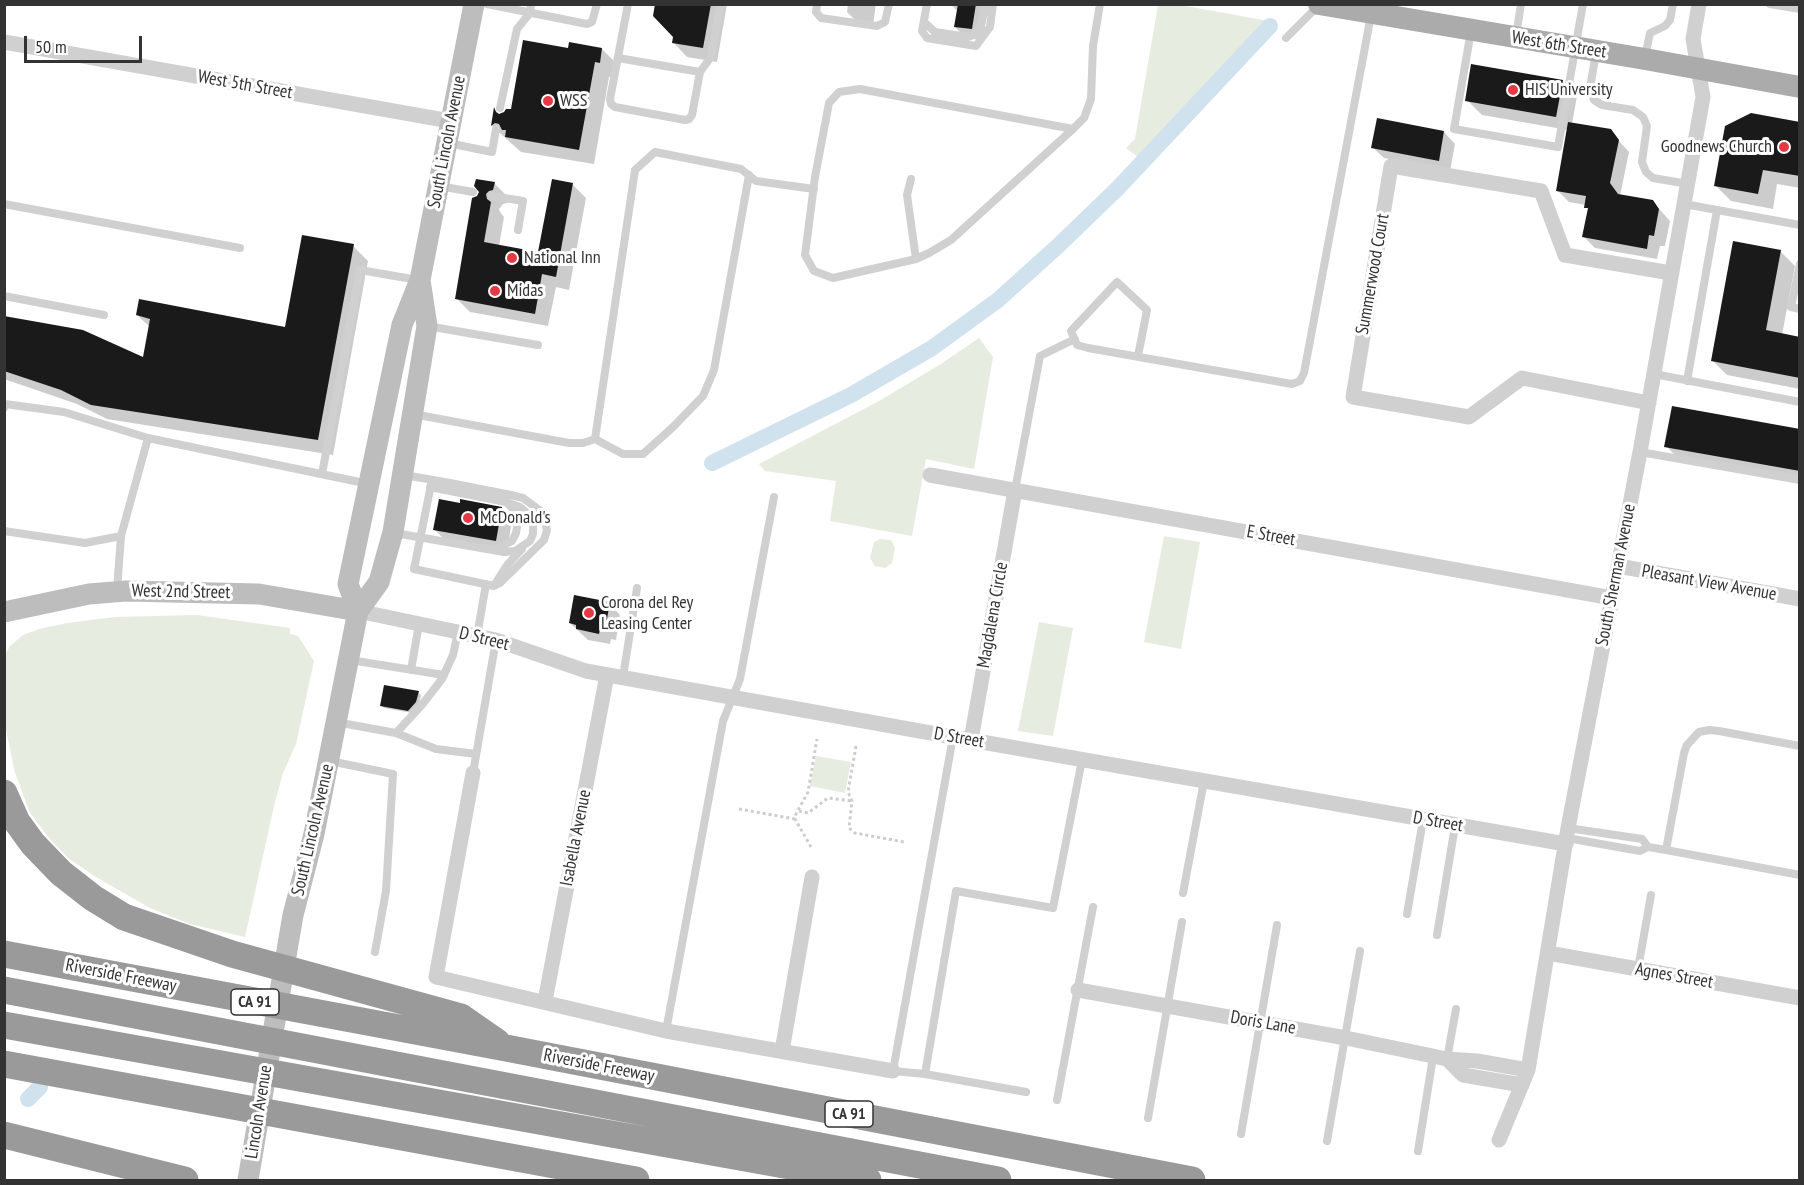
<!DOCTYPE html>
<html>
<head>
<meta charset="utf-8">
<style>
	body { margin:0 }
	#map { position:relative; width:1804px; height:1185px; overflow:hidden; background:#fff; font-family:"PT Sans Narrow",sans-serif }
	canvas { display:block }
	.frame { position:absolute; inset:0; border:6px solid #333; pointer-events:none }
	.scale { position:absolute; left:24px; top:36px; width:118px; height:27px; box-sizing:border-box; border:3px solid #333; border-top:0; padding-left:8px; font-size:18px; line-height:21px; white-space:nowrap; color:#333; -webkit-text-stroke:4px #fff; paint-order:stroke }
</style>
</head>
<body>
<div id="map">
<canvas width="1804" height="1185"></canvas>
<div class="frame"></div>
<div class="scale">50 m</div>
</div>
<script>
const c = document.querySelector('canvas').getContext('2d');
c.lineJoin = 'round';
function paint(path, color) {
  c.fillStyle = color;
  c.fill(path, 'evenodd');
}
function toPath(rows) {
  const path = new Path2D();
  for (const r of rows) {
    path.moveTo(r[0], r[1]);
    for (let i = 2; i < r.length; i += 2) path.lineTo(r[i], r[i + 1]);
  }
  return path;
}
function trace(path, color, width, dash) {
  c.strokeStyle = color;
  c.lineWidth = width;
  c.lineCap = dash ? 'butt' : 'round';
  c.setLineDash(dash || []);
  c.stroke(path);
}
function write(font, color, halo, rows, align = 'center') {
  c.font = font + ' "PT Sans Narrow",sans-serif';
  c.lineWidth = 6;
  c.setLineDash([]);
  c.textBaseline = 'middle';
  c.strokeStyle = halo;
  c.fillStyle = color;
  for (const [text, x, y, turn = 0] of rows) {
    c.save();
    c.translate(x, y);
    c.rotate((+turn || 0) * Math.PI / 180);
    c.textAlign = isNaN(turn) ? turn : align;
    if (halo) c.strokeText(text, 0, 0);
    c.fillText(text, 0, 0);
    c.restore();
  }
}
const green = toPath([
	[1158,5,1180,5,1269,21,1138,157,1126,148,1135,139],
	[979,338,993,357,974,469,926,459,912,536,830,521,836,481,765,471,759,464,879,401,941,364],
	[1164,536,1200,542,1181,649,1144,642],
	[880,539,891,540,895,548,892,563,885,568,875,566,870,558,874,542],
	[197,615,290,628,290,634,298,636,314,661,296,744,283,773,274,806,245,937,190,924,150,908,96,877,69,859,49,838,30,813,15,773,5,725,5,655,10,646,23,635,39,629,67,623,115,617],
	[1039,622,1073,628,1053,736,1018,731],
	[816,756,851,762,845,793,810,786]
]);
const shadow = toPath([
	[657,4,727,4,717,62,687,57,673,42,674,37],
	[848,4,876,4,873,25,858,23,847,12],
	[951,4,993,4,993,10,987,16,982,40,966,38,955,27,958,12],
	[602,49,617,64,614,77,609,77,594,164,521,152,492,126,495,110,500,115,512,111,569,50],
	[1562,81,1577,96,1572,124,1610,131,1629,152,1620,196,1652,201,1670,221,1665,246,1660,246,1657,259,1595,248,1584,237,1589,210,1586,205,1569,202,1558,191,1568,130,1482,115,1467,100],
	[1800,124,1800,188,1777,184,1773,209,1731,201,1716,186],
	[1444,132,1455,144,1450,171,1384,158,1372,147],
	[494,183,508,197,507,203,503,204,499,209,500,212,504,217,499,246,540,254,572,184,586,198,569,290,556,287,548,326,470,312,456,298,474,199],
	[353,246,368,261,333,455,107,419,77,404,4,379,4,318,145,359,150,327,137,315,286,329],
	[1780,251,1795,266,1782,335,1800,338,1800,389,1727,375,1712,360],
	[1800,431,1800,483,1681,461,1666,446],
	[501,509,512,520,507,552,446,541,435,530],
	[609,603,620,615,616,640,611,639,610,644,588,640,570,623],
	[418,692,421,695,419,705,412,713,384,708,381,705]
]);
const canal = toPath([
	[712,463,851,395,932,348,998,300,1059,245,1118,188,1270,26],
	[28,1099,40,1087]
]);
const building = toPath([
	[655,4,711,4,703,48,672,43,673,37,653,16],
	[958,4,976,4,972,29,954,27],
	[523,40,568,48,569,42,602,48,600,63,595,62,579,150,505,137,506,130,502,130,499,124,495,123,491,126,494,107,496,112,499,114,504,112,506,109,511,109],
	[1471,64,1563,80,1556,117,1465,101],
	[1751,113,1800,122,1800,176,1763,170,1758,194,1714,186,1725,126],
	[1377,118,1444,131,1439,161,1371,148],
	[1568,122,1611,129,1619,140,1610,183,1618,194,1653,200,1659,209,1654,236,1649,235,1647,249,1582,237,1588,208,1584,208,1586,196,1556,191],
	[476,179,495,182,493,190,489,191,486,194,487,199,491,202,484,242,538,252,552,179,573,183,556,277,542,274,535,314,455,299,472,198,477,196,479,192,474,186],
	[302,235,354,244,318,440,91,405,61,390,4,371,4,316,83,330,143,357,150,319,136,315,139,299,285,327],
	[1733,241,1781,250,1766,330,1800,337,1800,378,1711,361],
	[1672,406,1800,429,1800,471,1664,447],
	[439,499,460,503,460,499,502,507,496,541,433,530],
	[574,595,610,602,605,630,600,629,599,634,576,629,576,625,569,623],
	[384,685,419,691,416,702,408,711,380,706]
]);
const path = toPath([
	[856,746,848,792,852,801,849,828,855,833,904,842],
	[739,809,795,819],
	[799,811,808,813,828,798,852,801],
	[811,847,795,819,795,816,808,792,817,739]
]);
const service = toPath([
	[487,4,587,24,592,22,597,4],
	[628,4,610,99,611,104,615,107,685,120,689,119,692,115,700,72,711,57,721,4],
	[817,4,816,12,821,18,877,26,885,22,889,4],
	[927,4,922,31,927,38,976,46,990,27,993,4],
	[1770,4,1800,9],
	[924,22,935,32,968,37,976,34,981,26,985,4],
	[1471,31,1454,129,1558,147,1583,4],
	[1516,36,1521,4],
	[1286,38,1318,6],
	[1596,53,1590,88,1594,100,1602,105,1633,110,1643,117,1647,126,1642,162,1646,172,1653,178,1688,184],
	[1645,57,1650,33,1665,26,1670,20,1673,4],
	[618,58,700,72],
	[500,108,517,29,530,13,531,4],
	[1073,129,860,89,839,92,829,103,815,177,805,255,814,271,833,278,916,259,929,253,951,240,1073,129,1084,118,1091,99,1093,46,1100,4],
	[448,143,492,152,496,129],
	[911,179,907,195,916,259],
	[439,186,473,192],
	[492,196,523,201,518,230],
	[4,204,240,248],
	[1684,204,1800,225],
	[1800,264,1791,307,1800,309],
	[4,296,104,315],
	[427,326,538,345],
	[1138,356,1147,310,1117,282,1071,331,1077,345,1088,348,1292,384,1300,381,1304,373,1371,15],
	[1654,374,1800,402],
	[1687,381,1717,210],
	[4,408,5,404,64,412,148,438,369,484],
	[413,414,569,443,583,443,595,439,635,170,655,152,741,169,756,181,814,189],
	[595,439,623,454,643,454,673,427,703,396,714,370,749,175],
	[1640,452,1800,480],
	[322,474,360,270,418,280],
	[404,475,416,477,450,483,511,495,523,498,542,512,547,530,544,540,500,583,494,586,414,569,432,480],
	[1015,490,1040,356,1075,339],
	[4,531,85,543,121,536],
	[395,533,504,552,515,551,530,541,533,534,533,525,527,513,520,507,506,502,430,487],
	[494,550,512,541,516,533,518,521,516,512,509,505],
	[495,584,508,564,522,549],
	[117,590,121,536,148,438],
	[477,636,486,584],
	[350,660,444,675],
	[411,670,419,624],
	[623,677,637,588],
	[336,722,396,733,421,706,442,679,453,655,458,632],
	[396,733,436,749,476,754],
	[953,737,893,1071,925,1074,1026,1092],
	[330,761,393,774,386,891,375,952],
	[473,773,496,640],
	[1568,828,1642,839,1648,847],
	[1567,838,1640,851,1648,847,1666,850,1800,875],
	[1666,850,1684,753,1687,745,1699,732,1709,730,1719,731,1800,746],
	[1183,893,1204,781],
	[1407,914,1423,820],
	[1437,935,1455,826],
	[1638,969,1651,895],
	[666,1031,723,721,740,679,774,497],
	[1447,1059,1456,1009],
	[925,1074,956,891,1053,908,1082,760],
	[1057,1100,1093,907],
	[1148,1118,1182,922],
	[1241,1134,1277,925],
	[1327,1141,1360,951],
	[1418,1151,1433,1057]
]);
const minor = toPath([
	[4,42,450,121],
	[1649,403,1522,378,1469,417,1353,397,1391,166,1541,191,1565,255,1671,273],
	[930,475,1612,598],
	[1618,566,1800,599],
	[358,611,496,640,586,671,953,737,1566,844],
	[971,740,1015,490],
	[473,773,436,977,666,1031,893,1071],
	[1548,953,1800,998],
	[1078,990,1346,1038,1447,1059,1477,1061,1528,1070],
	[545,1001,607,675],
	[782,1051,812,877],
	[1447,1059,1463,1075,1522,1085],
	[1499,1140,1528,1070,1568,828,1640,452,1703,97,1693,39,1699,4]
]);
const secondary = toPath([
	[358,611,348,584,402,325,420,280,474,4],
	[4,612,89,594,126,591,259,594,358,611],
	[248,1180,293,915,314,834,358,611,379,582,393,532,427,326,420,280]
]);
const primary = toPath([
	[1319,4,1645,59,1800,87]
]);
const motorway = toPath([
	[4,793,17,822,33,844,61,873,93,898,124,917,232,954,461,1017,497,1042],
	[4,954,506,1048,1192,1180],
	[4,990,998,1180],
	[4,1025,868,1180],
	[4,1064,636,1180],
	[4,1135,185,1180]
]);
const markers = [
	[1513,90,6,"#e63946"],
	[548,101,6,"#e63946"],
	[1784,147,6,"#e63946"],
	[512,258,6,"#e63946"],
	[495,291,6,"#e63946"],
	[468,518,6,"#e63946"],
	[589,613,6,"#e63946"]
];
const shields = [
	[255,1002,48],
	[849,1114,48]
];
const shieldNames = [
	["CA 91",255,1002],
	["CA 91",849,1114]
];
const streetNames = [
	["West 6th Street",1559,45,9],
	["West 5th Street",245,85,10],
	["South Lincoln Avenue",447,142,-79],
	["Summerwood Court",1373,274,-80],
	["E Street",1271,536,10],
	["South Sherman Avenue",1616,575,-79],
	["Pleasant View Avenue",1709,583,10],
	["West 2nd Street",181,592,1],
	["Magdalena Circle",993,615,-80],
	["D Street",484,639,14],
	["D Street",959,738,10],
	["D Street",1438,822,10],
	["South Lincoln Avenue",313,830,-77],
	["Isabella Avenue",576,838,-79],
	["Riverside Freeway",121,976,11],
	["Agnes Street",1674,976,10],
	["Doris Lane",1263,1023,10],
	["Riverside Freeway",599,1066,11],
	["Lincoln Avenue",259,1112,-81]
];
const poiNames = [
	["HIS University",1525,90],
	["WSS",560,101],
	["Goodnews Church",1772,147,"right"],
	["National Inn",524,258],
	["Midas",507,291],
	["McDonald's",480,518],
	["Corona del Rey",601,603],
	["Leasing Center",601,624]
];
paint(green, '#e6ecdf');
paint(shadow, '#0003');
trace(canal, '#cfe2ee', 16);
paint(building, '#1a1a1a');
trace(path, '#cdcdcd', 3, [3, 3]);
trace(service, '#d0d0d0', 8);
trace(minor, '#d0d0d0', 15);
trace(secondary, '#bdbdbd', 21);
trace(primary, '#ababab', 22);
trace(motorway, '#9a9a9a', 27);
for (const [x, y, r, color] of markers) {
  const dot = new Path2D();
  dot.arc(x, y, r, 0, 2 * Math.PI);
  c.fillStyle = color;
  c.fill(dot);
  trace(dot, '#fff', 2);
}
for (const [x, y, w] of shields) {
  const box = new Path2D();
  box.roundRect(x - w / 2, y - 13, w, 26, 4.5);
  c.fillStyle = '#fff';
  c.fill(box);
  trace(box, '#333', 1.5);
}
write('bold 16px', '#333', null, shieldNames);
write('18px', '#333', '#fff', streetNames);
write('18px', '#333', '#fff', poiNames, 'left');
</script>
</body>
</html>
